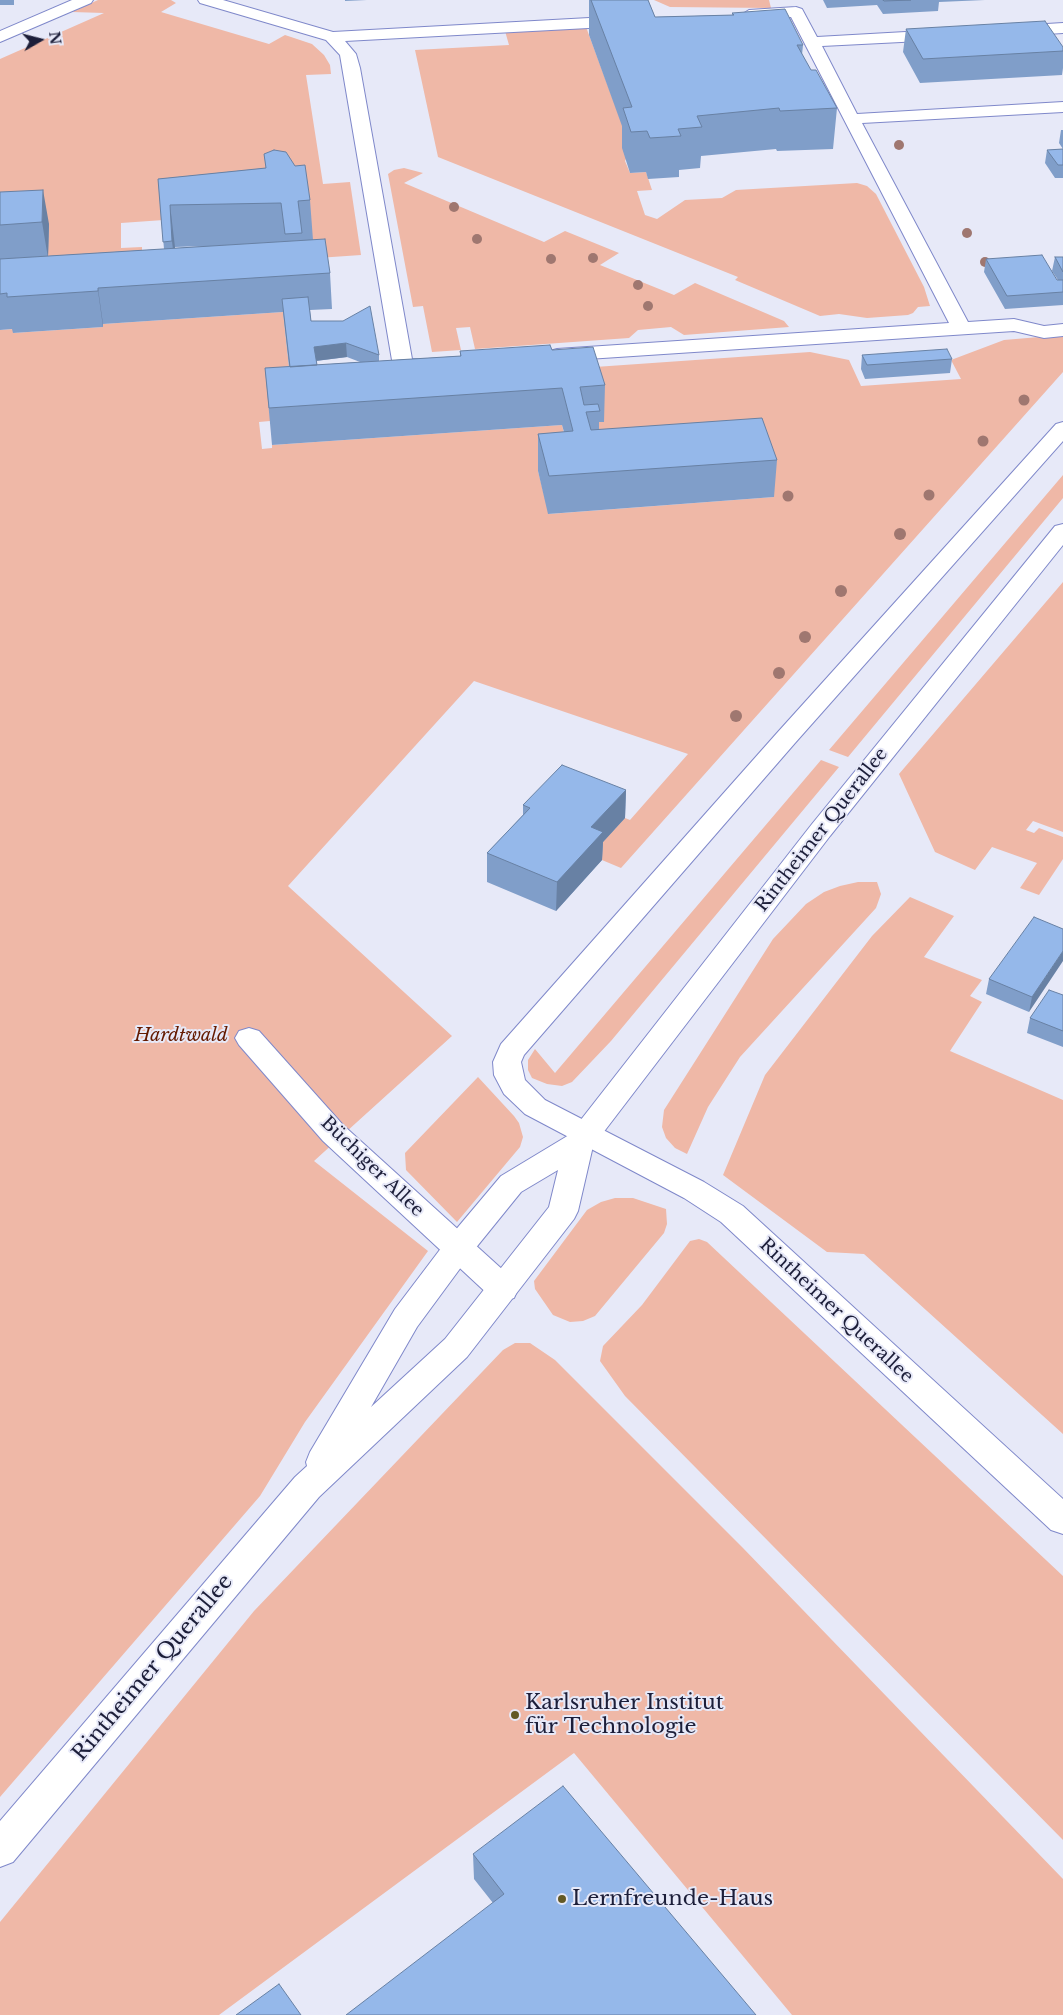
<!DOCTYPE html>
<html>
<head>
<meta charset="utf-8">
<style>
	body { margin:0 }
	#map { position:relative; width:1063px; height:2015px; overflow:hidden; background:#e7e9f8; font-family:"Libre Baskerville",serif }
	canvas { display:block }
	.north { position:absolute; left:15px; top:15px; width:50px; height:50px; -webkit-text-stroke:4px #e7e9f8; paint-order:stroke; rotate:82deg; font-size:14px; font-weight:700; line-height:20px; text-align:center; color:#1c1e39 }
	.north::after { content:''; display:block; margin:auto; width:18px; height:22px; background:#1c1e39; clip-path:polygon(50% 0,100% 100%,50% 72%,0 100%) }
</style>
</head>
<body>
<div id="map">
<canvas width="1063" height="2015"></canvas>
<div class="north">N</div>
</div>
<script>
const c = document.querySelector('canvas').getContext('2d');
c.lineJoin = 'round';
function paint(path, color) {
  c.fillStyle = color;
  c.fill(path, 'evenodd');
}
function toPath(rows) {
  const path = new Path2D();
  for (const r of rows) {
    path.moveTo(r[0], r[1]);
    for (let i = 2; i < r.length; i += 2) path.lineTo(r[i], r[i + 1]);
  }
  return path;
}
function trace(path, color, width, dash) {
  c.strokeStyle = color;
  c.lineWidth = width;
  c.lineCap = dash ? 'butt' : 'round';
  c.setLineDash(dash || []);
  c.stroke(path);
}
function write(font, color, halo, rows, align = 'center') {
  c.font = font + ' "Libre Baskerville",serif';
  c.lineWidth = 4;
  c.setLineDash([]);
  c.textBaseline = 'middle';
  c.strokeStyle = halo;
  c.fillStyle = color;
  for (const [text, x, y, turn = 0] of rows) {
    c.save();
    c.translate(x, y);
    c.rotate((+turn || 0) * Math.PI / 180);
    c.textAlign = isNaN(turn) ? turn : align;
    if (halo) c.strokeText(text, 0, 0);
    c.fillText(text, 0, 0);
    c.restore();
  }
}
const green = toPath([
	[98,0,171,0,176,3,161,12,269,44,285,35,312,44,324,55,330,65,331,74,306,75,323,184,350,182,361,255,303,259,192,218,121,223,121,248,142,247,142,256,0,295,0,59,104,13,72,12],
	[654,0,769,0,771,8,670,7],
	[586,27,631,148,625,161,630,173,646,172,652,190,637,191,645,215,657,219,685,200,722,198,736,190,857,183,867,186,876,194,924,287,930,306,918,307,913,313,908,315,867,318,839,314,820,316,735,280,738,277,438,157,415,50,509,45,505,31],
	[404,168,423,173,404,183,544,242,565,231,619,253,600,265,674,295,695,283,784,321,789,327,684,335,671,327,638,330,629,338,475,349,470,327,456,328,461,350,432,352,423,306,413,307,388,174,394,170],
	[283,312,293,403,270,421,259,422,262,449,272,448,272,445,562,425,573,469,538,471,549,514,774,497,590,468,579,424,380,382,810,352,849,360,861,386,961,379,951,360,1004,340,1063,335,1063,372,621,868,590,855,625,818,630,820,688,754,474,681,288,886,452,1036,314,1161,428,1251,305,1422,260,1496,0,1797,0,330,13,329,13,333,103,327,103,324],
	[1063,475,1063,498,848,757,829,750],
	[1063,582,1063,832,1033,821,1026,830,1034,833,1039,828,1063,837,1063,859,1039,895,1020,888,1037,863,992,847,975,870,935,852,899,774],
	[821,760,839,767,611,1041,572,1082,562,1086,547,1084,532,1078,528,1070,528,1060,535,1049,555,1073],
	[858,882,877,882,881,894,876,908,740,1057,708,1107,687,1154,675,1148,666,1138,662,1127,664,1110,773,939,806,904,824,892,840,886],
	[910,897,954,916,924,957,982,980,970,996,982,1002,950,1051,1063,1100,1063,1434,864,1254,827,1252,723,1175,765,1075,872,936],
	[478,1077,514,1116,519,1123,523,1137,520,1147,457,1222,406,1170,405,1153],
	[615,1198,633,1198,666,1209,667,1224,664,1233,595,1316,583,1321,570,1322,553,1315,535,1289,534,1281,587,1210,601,1202],
	[699,1239,707,1242,1063,1576,1063,1840,625,1396,600,1361,603,1346,642,1305,690,1241],
	[515,1343,530,1343,555,1360,743,1548,1063,1879,1063,2015,792,2015,574,1753,219,2015,0,2015,0,1922,254,1611,503,1350]
]);
const lane = toPath([
	[72,0,93,0,91,3,0,42,0,31,72,0],
	[198,0,223,0,333,32,626,16,634,21,626,26,345,41,356,54,360,68,412,359,441,360,444,364,441,368,403,372,396,370,393,366,340,55,326,40,200,3,198,0],
	[796,7,802,9,817,37,941,30,949,35,941,40,822,46,857,114,1063,102,1063,112,862,123,968,322,1014,319,1044,326,1063,324,1063,336,1044,338,1014,331,557,361,550,359,547,355,550,351,557,349,949,323,791,17,749,20,741,15,749,10,796,7],
	[1063,23,1063,33,1014,36,1006,31,1014,26,1063,23],
	[1063,422,1063,441,795,743,524,1055,521,1062,525,1080,545,1100,704,1182,743,1206,1063,1499,1063,1534,1051,1530,721,1222,684,1198,525,1114,504,1094,494,1075,493,1062,501,1044,777,733,1056,424,1063,422],
	[249,1028,259,1031,343,1125,514,1280,518,1289,514,1298,503,1301,492,1298,323,1141,239,1045,235,1038,239,1031,249,1028]
]);
const secondary = toPath([
	[1063,524,1063,545,830,836,593,1146,578,1211,574,1219,467,1357,319,1497,13,1862,0,1867,0,1821,295,1477,307,1466,306,1462,310,1452,395,1309,448,1239,501,1176,569,1135,812,824,1055,526,1063,524],
	[558,1170,549,1207,445,1339,371,1407,417,1327,470,1255,521,1192,558,1170]
]);
const trees = [
	[899,145,5],
	[454,207,5],
	[967,233,5],
	[477,239,5],
	[593,258,5],
	[551,259,5],
	[985,262,5],
	[638,285,5],
	[648,306,5],
	[1024,400,5.5],
	[983,441,5.5],
	[929,495,5.5],
	[788,496,5.5],
	[900,534,6],
	[841,591,6],
	[805,637,6],
	[779,673,6],
	[736,716,6]
];
const wall = toPath([
	[0,0,14,0,14,5,0,5],
	[345,0,367,0,345,1],
	[589,0,648,0,655,17,732,15,732,13,803,45,802,55,811,70,837,108,833,149,777,151,776,149,701,156,700,168,679,170,679,177,648,179,646,172,630,173,622,148,622,126,589,35],
	[823,0,985,0,939,2,938,11,883,14,877,5,827,8],
	[906,29,1063,47,1063,68,1062,75,920,83,903,52],
	[1061,130,1063,130,1063,149,1059,143],
	[1063,149,1063,178,1055,178,1045,163,1047,150],
	[264,154,310,200,313,240,330,273,332,309,310,310,311,321,379,355,379,361,460,356,460,351,552,350,605,385,604,422,599,422,599,430,777,460,774,497,548,514,538,471,538,434,564,432,562,425,272,445,265,368,289,367,283,312,103,324,103,327,13,333,12,329,0,330,0,192,49,224,48,256,164,249,158,179,266,168],
	[203,246,175,248,175,247],
	[347,357,360,362,317,365,316,361],
	[1055,257,1063,257,1063,305,1005,309,984,272,986,259,1058,280,1052,271],
	[862,355,952,359,950,373,865,379,861,369],
	[626,790,625,818,603,842,602,860,556,911,487,882,487,853,523,815,523,805],
	[1063,929,1029,1012,986,994,989,979],
	[1063,995,1063,1047,1027,1033,1030,1018],
	[473,1854,756,2015,493,1903,474,1879]
]);
const shadedWall = toPath([
	[43,190,49,224,48,258,42,222],
	[170,205,175,247,177,284,172,241],
	[98,288,103,324,103,327,98,291],
	[346,343,347,357,315,361,314,347],
	[626,790,625,818,603,842,602,860,556,911,557,882,591,827],
	[1063,951,1063,961,1029,1012,1032,997]
]);
const building = toPath([
	[591,0,648,0,655,17,734,15,732,13,785,9,803,45,797,45,811,70,816,70,837,108,780,111,779,108,697,116,702,127,678,129,681,136,650,138,647,131,631,132,623,108,632,107,591,0],
	[883,0,911,0,884,1,883,0],
	[1045,21,1063,47,1063,51,923,59,906,29,1045,21],
	[1063,149,1063,165,1058,165,1047,150,1063,149],
	[274,150,286,152,295,166,305,165,310,200,298,201,302,233,285,234,281,203,170,205,172,241,163,242,158,179,266,168,264,154,274,150],
	[43,190,42,222,0,225,0,192,43,190],
	[325,239,330,273,98,288,98,291,7,297,7,293,0,294,0,259,325,239],
	[1042,255,1057,280,1063,280,1063,292,1007,296,986,259,1042,255],
	[1055,257,1063,257,1063,272,1055,257],
	[308,297,311,321,343,321,370,306,379,355,346,343,314,347,317,365,290,367,282,299,308,297],
	[550,345,552,350,593,347,605,385,580,387,584,405,598,404,600,411,586,412,591,430,762,418,777,460,549,476,538,434,573,431,562,388,269,408,265,368,461,356,460,351,550,345],
	[947,349,952,359,867,365,862,355,947,349],
	[562,765,626,790,591,827,603,832,557,882,487,853,530,808,523,805,562,765],
	[1034,917,1063,929,1063,951,1032,997,989,979,1034,917],
	[1049,990,1063,995,1063,1031,1030,1018,1049,990],
	[563,1786,756,2015,346,2015,504,1894,473,1854,563,1786],
	[279,1984,301,2015,236,2015,279,1984]
]);
const markers = [
	[515,1715,5,"#635925"],
	[562,1899,5,"#635925"]
];
const streetNames = [
	["Rintheimer Querallee",822,830,-52],
	["Büchiger Allee",372,1167,44],
	["Rintheimer Querallee",836,1311,43]
];
const parkNames = [
	["Hardtwald",181,1036]
];
const nearStreetnames = [
	["Rintheimer Querallee",153,1668,-50]
];
const nearPoinames = [
	["Karlsruher Institut",525,1703],
	["für Technologie",525,1727],
	["Lernfreunde-Haus",572,1899]
];
paint(green, '#efb8a7');
trace(lane, '#7f88ca', 2);
trace(secondary, '#7f88ca', 2);
paint(lane, '#fff');
paint(secondary, '#fff');
c.fillStyle = '#9f7770';
for (const [x, y, r] of trees) {
  c.beginPath();
  c.arc(x, y, r, 0, 2 * Math.PI);
  c.fill();
}
paint(wall, '#809ec9');
paint(shadedWall, '#6881a4');
paint(building, '#95b8ea');
trace(building, '#6881a4', 1);
for (const [x, y, r, color] of markers) {
  const dot = new Path2D();
  dot.arc(x, y, r, 0, 2 * Math.PI);
  c.fillStyle = color;
  c.fill(dot);
  trace(dot, '#e7e9f8', 2);
}
write('18px', '#1c1e39', '#e7e9f8', streetNames);
write('italic 18px', '#641a00', '#e7e9f8', parkNames);
write('21px', '#1c1e39', '#e7e9f8', nearStreetnames);
write('21px', '#1c1e39', '#e7e9f8', nearPoinames, 'left');
</script>
</body>
</html>
